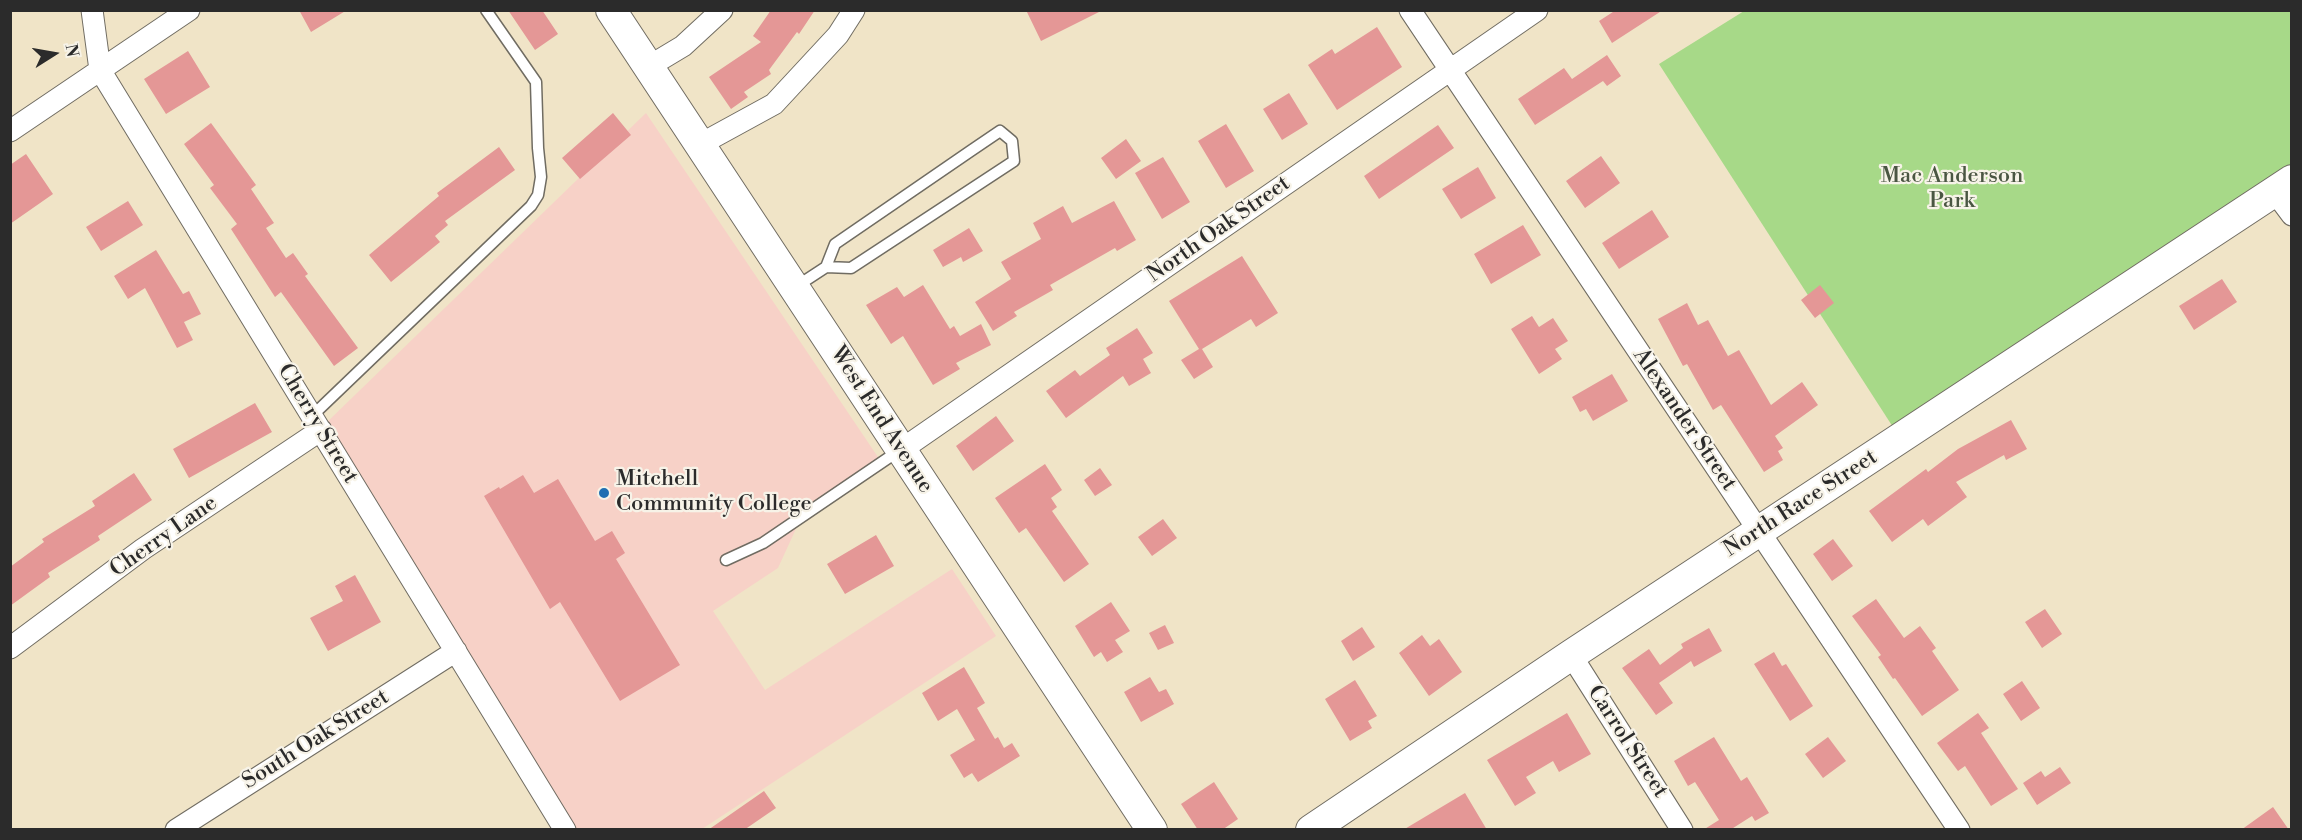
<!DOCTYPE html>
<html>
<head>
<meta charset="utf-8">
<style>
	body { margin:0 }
	#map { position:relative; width:2302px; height:840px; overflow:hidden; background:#f0e4c7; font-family:"Libre Bodoni",serif }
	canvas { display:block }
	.frame { position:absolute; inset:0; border:12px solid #2b2b2b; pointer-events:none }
	.north { position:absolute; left:24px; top:24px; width:60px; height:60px; -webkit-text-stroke:4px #f7f3e8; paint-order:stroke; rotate:79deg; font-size:16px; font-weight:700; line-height:24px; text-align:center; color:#2b2b2b }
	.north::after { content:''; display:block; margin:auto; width:21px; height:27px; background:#2b2b2b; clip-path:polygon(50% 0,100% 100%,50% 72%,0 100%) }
</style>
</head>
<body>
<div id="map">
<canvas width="2302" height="840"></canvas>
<div class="frame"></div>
<div class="north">N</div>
</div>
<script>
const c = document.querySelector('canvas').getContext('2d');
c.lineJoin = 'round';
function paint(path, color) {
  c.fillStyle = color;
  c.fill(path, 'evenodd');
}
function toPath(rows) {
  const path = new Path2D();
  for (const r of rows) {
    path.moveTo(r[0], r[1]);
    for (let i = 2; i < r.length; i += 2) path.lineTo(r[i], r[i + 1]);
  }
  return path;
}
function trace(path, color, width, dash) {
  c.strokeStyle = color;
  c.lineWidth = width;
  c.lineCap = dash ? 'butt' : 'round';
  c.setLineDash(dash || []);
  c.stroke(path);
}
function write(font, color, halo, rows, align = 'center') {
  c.font = font + ' "Libre Bodoni",serif';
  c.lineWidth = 4.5;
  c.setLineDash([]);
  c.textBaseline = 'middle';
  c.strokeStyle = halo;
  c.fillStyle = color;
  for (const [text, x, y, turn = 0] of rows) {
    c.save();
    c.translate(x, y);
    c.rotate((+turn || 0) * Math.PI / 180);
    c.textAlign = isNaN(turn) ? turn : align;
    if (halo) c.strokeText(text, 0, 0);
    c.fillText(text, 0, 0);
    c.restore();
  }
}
const built = toPath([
	[646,113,884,466,800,520,778,568,713,611,765,690,952,569,996,636,702,829,572,829,324,425]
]);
const green = toPath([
	[1744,11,2291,11,2291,182,1900,438,1659,64]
]);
const building = toPath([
	[299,10,347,10,311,32],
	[508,10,542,10,558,34,535,50],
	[771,10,815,10,799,34,797,32,769,70,771,74,744,92,748,97,731,109,709,77,761,42,753,36],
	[1026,10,1103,10,1041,41],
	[1616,10,1663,10,1612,43,1599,21],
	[1377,27,1402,67,1337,110,1308,65,1332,49,1335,54],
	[188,51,210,87,166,114,144,79],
	[1607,55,1621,76,1607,86,1603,81,1535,125,1518,99,1564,68,1572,79],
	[1289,93,1308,124,1282,140,1263,109],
	[613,113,631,135,580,179,562,158],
	[211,123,256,185,251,189,274,223,266,228,286,258,293,253,308,274,305,276,358,348,334,366,281,292,275,297,231,229,237,224,210,188,214,185,184,144],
	[1226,124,1254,171,1226,188,1198,141],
	[1438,125,1454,148,1379,199,1364,176],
	[1126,139,1141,161,1116,179,1101,158],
	[499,147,515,170,445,221,448,225,435,236,440,242,391,282,369,255,439,196,437,193],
	[26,154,53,194,10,224,10,165],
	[1601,156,1620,183,1585,208,1566,181],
	[1163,157,1190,202,1162,219,1135,173],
	[1478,167,1496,198,1461,219,1442,189],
	[128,201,143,225,101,251,86,227],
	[1114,201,1136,240,1117,251,1115,248,1050,285,1053,290,1014,312,1017,316,993,331,975,302,1011,279,1001,262,1041,239,1033,223,1063,206,1072,223],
	[1652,210,1669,237,1619,269,1602,243],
	[1523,225,1541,255,1491,284,1474,254],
	[969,228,983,251,963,262,961,257,943,267,933,250],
	[156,250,183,294,189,291,201,314,184,322,193,340,177,348,145,288,128,299,114,276],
	[1242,256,1278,313,1256,327,1251,319,1202,349,1213,367,1194,379,1181,360,1199,349,1169,301],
	[2222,279,2237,302,2194,330,2179,306],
	[923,285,950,329,954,326,960,336,981,324,991,345,956,363,960,369,933,385,903,336,891,344,866,305,897,287,904,297],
	[1820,285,1834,303,1815,318,1801,300],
	[1687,303,1698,325,1708,320,1728,356,1739,350,1771,405,1802,382,1818,405,1775,436,1783,448,1778,451,1783,460,1764,472,1721,405,1713,410,1687,364,1683,366,1658,319],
	[1532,316,1539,327,1553,318,1568,341,1555,349,1562,359,1539,374,1511,329],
	[1137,328,1153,353,1143,359,1151,373,1129,386,1123,376,1066,418,1046,391,1075,370,1080,376,1110,355,1106,348],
	[1612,374,1628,401,1593,421,1586,409,1580,412,1572,397],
	[255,403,272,432,189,478,173,449],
	[996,416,1014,441,973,471,956,446],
	[2011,420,2027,449,2006,460,2004,455,1956,482,1967,497,1928,526,1923,519,1892,542,1869,511,1926,469,1928,472,1958,449],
	[1045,464,1062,490,1051,498,1057,507,1052,511,1089,564,1064,582,1026,528,1019,533,995,498],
	[1100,468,1112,485,1095,496,1084,480],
	[134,473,152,500,98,536,100,540,48,573,50,577,10,606,10,567,44,542,42,539,95,506,92,501],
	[523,475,534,493,558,479,595,541,612,531,625,553,616,559,680,665,620,701,560,602,550,609,484,496,499,487,500,489],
	[1163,519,1177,538,1152,556,1138,537],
	[876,535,894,566,845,594,827,564],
	[1833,539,1853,566,1832,581,1813,554],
	[355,575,381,622,328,651,310,618,343,601,335,586],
	[1876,599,1904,638,1920,626,1936,648,1932,651,1959,690,1922,716,1895,678,1893,679,1878,657,1881,655,1852,616],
	[1111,602,1130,631,1115,640,1123,652,1107,662,1101,652,1094,657,1075,626],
	[2045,609,2062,634,2042,648,2025,622],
	[1165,625,1174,643,1158,650,1149,633],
	[1362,627,1375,647,1353,661,1341,641],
	[1709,628,1722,651,1694,667,1691,661,1659,683,1673,703,1656,715,1622,668,1649,649,1660,665,1683,648,1681,644],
	[1422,635,1430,646,1439,639,1462,672,1429,696,1399,653],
	[1774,652,1782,666,1786,664,1813,706,1790,721,1754,664],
	[964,667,985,703,977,708,995,739,998,737,1004,748,1012,743,1020,756,978,782,972,773,964,778,950,755,975,740,957,709,938,721,922,693],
	[1150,677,1159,692,1166,689,1174,704,1141,722,1124,692],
	[1355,680,1377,716,1368,721,1372,728,1350,741,1325,699],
	[2022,681,2040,708,2021,721,2003,694],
	[1567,713,1591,754,1559,772,1553,761,1526,777,1536,793,1515,806,1487,760],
	[1978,713,1989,728,1981,733,2018,789,1991,806,1965,766,1958,771,1937,743],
	[1714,737,1741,781,1747,777,1769,813,1755,821,1752,816,1730,830,1703,830,1719,820,1695,782,1688,786,1674,761],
	[1828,737,1846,761,1823,778,1805,754],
	[2060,767,2071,783,2037,805,2023,783,2041,771,2045,777],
	[1214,782,1238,819,1222,830,1198,830,1181,804],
	[764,791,776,808,744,830,708,830],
	[1465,793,1487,830,1403,830],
	[2273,807,2289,830,2241,830]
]);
const lane = toPath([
	[797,286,826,267,851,268,1014,161,1012,141,1000,131,972,150,835,244,826,267],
	[312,416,531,206,538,195,541,177,538,148,536,82,486,10],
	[726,560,763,543,900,450]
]);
const street = toPath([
	[92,10,100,70,565,830],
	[1410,10,1959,830],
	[648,67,683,46,722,10],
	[10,131,189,10],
	[699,145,774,104,838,35,854,10],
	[2274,191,2292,215],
	[901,450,1537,10],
	[10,648,143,549,321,430],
	[1571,655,1682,830],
	[176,830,456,651]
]);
const secondary = toPath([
	[611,10,1152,830],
	[1311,830,1571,655,2292,180]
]);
const markers = [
	[604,493,6,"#1f6fb2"]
];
const parkNames = [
	["Mac Anderson",1952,177],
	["Park",1952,202]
];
const streetNames = [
	["North Oak Street",1219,230,-35],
	["West End Avenue",881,420,57],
	["Alexander Street",1684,420,56],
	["Cherry Street",317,424,59],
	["North Race Street",1801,504,-33],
	["Cherry Lane",164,537,-35],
	["South Oak Street",316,740,-32],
	["Carrol Street",1627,742,57]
];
const poiNames = [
	["Mitchell",616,480],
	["Community College",616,505]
];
paint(built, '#f7d1c7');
paint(green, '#a7d988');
paint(building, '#e49796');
trace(lane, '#706c62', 13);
trace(street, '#706c62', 23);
trace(secondary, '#706c62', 32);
trace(lane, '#fff', 10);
trace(street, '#fff', 21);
trace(secondary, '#fff', 30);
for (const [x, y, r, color] of markers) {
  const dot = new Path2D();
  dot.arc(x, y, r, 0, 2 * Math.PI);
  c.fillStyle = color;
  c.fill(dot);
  trace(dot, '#f7f3e8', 2);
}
write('22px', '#4a5642', '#f7f3e8', parkNames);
write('22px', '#2b2b2b', '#f7f3e8', streetNames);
write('22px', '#2b2b2b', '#f7f3e8', poiNames, 'left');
</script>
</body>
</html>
